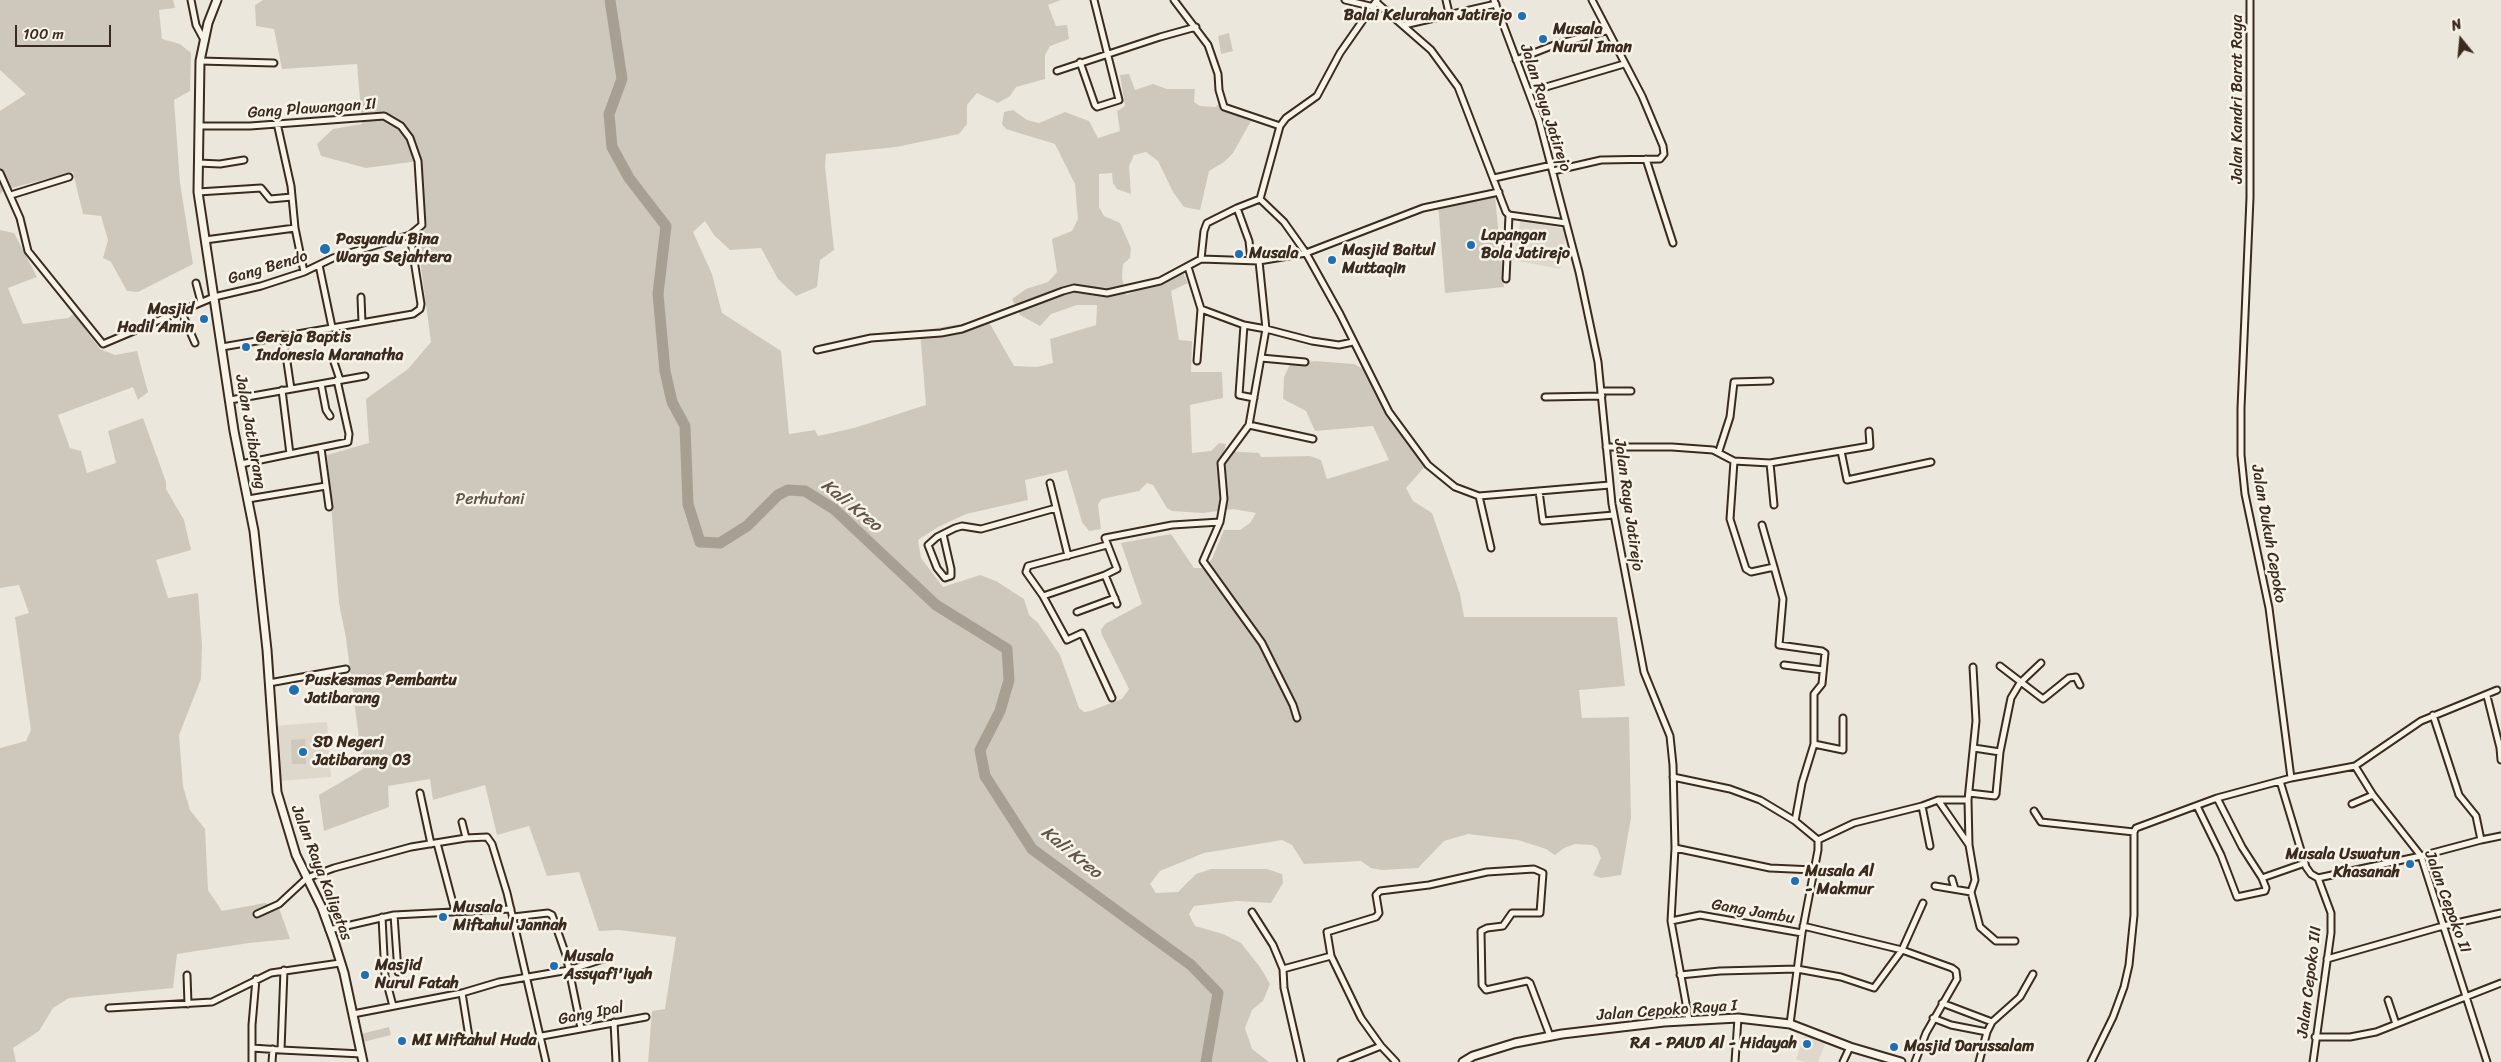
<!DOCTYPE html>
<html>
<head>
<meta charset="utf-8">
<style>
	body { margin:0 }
	#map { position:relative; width:2501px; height:1062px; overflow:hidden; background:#ece7dc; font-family:Sriracha,sans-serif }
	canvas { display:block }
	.north { position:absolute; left:2436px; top:15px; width:50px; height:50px; -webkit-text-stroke:4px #f7f3e8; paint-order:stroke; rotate:343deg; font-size:14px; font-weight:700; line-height:20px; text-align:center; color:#3b2a1e }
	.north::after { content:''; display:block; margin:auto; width:18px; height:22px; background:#3b2a1e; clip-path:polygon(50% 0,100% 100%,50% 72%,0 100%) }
	.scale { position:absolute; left:15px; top:25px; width:96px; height:22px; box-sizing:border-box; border:2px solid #3b2a1e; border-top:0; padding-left:6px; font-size:15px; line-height:18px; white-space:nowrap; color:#3b2a1e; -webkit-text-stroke:4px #f7f3e8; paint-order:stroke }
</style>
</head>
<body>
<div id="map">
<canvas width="2501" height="1062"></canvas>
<div class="north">N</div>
<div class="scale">100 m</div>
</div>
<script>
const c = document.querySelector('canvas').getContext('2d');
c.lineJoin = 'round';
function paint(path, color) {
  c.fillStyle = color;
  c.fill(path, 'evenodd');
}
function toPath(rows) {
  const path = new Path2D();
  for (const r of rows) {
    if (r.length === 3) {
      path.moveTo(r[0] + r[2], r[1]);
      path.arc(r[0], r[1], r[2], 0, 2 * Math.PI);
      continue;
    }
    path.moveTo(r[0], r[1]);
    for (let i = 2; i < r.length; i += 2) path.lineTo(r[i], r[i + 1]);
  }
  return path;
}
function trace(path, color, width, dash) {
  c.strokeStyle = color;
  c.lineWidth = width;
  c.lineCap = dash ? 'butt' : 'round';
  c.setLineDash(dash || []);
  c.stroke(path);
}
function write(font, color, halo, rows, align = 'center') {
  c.font = font + ' Sriracha,sans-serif';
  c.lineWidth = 5;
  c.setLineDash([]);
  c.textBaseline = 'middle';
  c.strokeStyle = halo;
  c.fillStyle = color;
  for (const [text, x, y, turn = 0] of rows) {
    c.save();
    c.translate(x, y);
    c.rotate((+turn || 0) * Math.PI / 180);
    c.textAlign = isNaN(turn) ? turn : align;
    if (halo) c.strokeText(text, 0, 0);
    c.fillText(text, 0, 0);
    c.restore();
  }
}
const built = toPath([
	[1521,219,1567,230,1560,269,1512,260],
	[327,722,331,777,278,781,274,726],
	[1806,1032,1827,1039,1818,1062,1804,1062,1796,1059]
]);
const green = toPath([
	[0,0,173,0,175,8,159,10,162,39,180,44,191,53,190,91,174,100,180,183,193,264,138,292,127,291,111,262,103,258,108,240,101,216,83,214,73,172,4,190,0,194,0,111,26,94,0,70],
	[263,0,1061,0,1048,5,1056,26,1067,25,1069,39,1050,46,1045,55,1045,79,1016,87,1010,96,998,103,977,93,967,105,967,124,959,134,896,147,826,154,825,166,834,250,820,260,817,287,796,296,778,279,761,248,730,250,714,235,705,221,693,232,712,274,722,313,781,351,789,434,815,430,818,436,854,428,926,405,920,331,966,323,986,317,1014,366,1037,367,1053,363,1050,339,1096,325,1097,305,1077,305,1051,314,1040,326,1020,315,1012,299,1026,289,1048,282,1057,272,1052,239,1072,231,1078,219,1075,184,1055,144,1006,129,1002,124,1004,112,1013,110,1027,120,1039,123,1065,112,1089,121,1098,138,1120,131,1117,111,1125,106,1120,75,1129,74,1135,90,1153,84,1167,89,1195,89,1194,102,1200,106,1216,107,1220,101,1222,107,1233,114,1251,121,1233,153,1224,162,1209,171,1200,210,1184,207,1173,192,1158,161,1146,152,1134,155,1129,166,1131,194,1117,189,1113,183,1112,173,1099,174,1099,207,1104,216,1120,223,1131,248,1130,258,1123,264,1122,278,1126,295,1183,273,1188,283,1171,291,1179,340,1192,341,1191,372,1222,372,1223,398,1190,405,1192,453,1211,451,1219,443,1226,444,1224,451,1259,453,1261,457,1310,456,1321,460,1327,479,1389,460,1373,426,1315,431,1306,411,1283,399,1284,377,1290,364,1315,361,1354,364,1365,370,1389,417,1428,463,1406,488,1413,501,1432,513,1460,594,1464,617,1617,617,1625,686,1579,690,1582,718,1629,717,1631,818,1621,875,1601,878,1593,875,1601,858,1597,848,1592,845,1575,844,1564,848,1555,855,1546,849,1518,840,1468,834,1444,841,1418,868,1382,870,1371,868,1361,861,1304,864,1292,845,1282,840,1204,853,1160,871,1150,884,1156,893,1178,892,1196,874,1211,869,1267,869,1282,874,1283,883,1271,903,1237,901,1194,906,1189,914,1195,926,1223,934,1241,943,1260,967,1270,984,1263,1001,1252,1010,1245,1028,1252,1049,1269,1062,648,1062,652,1011,665,1009,676,937,619,930,599,931,579,872,547,876,529,826,497,835,485,785,433,800,430,779,388,786,389,807,324,831,319,795,363,769,346,638,339,603,327,455,369,443,366,399,408,369,431,342,417,238,427,225,418,161,366,168,321,156,317,144,333,129,362,124,357,64,282,69,274,29,256,26,255,5],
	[1067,470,1082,522,1089,531,1101,529,1098,504,1102,499,1139,491,1147,483,1153,485,1167,508,1172,511,1203,513,1233,509,1256,513,1250,523,1240,530,1224,530,1212,559,1202,568,1194,568,1171,534,1121,543,1142,604,1105,624,1101,630,1102,635,1129,689,1122,699,1090,711,1084,712,1079,708,1060,655,1038,623,1029,615,1024,599,996,581,980,575,943,587,921,558,918,540,938,527,966,514,1028,500,1025,480],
	[1229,33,1233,51,1221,54,1218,36],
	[1495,197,1504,287,1445,293,1438,203],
	[0,230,14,233,37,277,8,288,23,324,68,318,74,314,100,349,115,355,137,351,148,392,138,400,133,387,58,415,70,448,81,451,87,473,116,463,108,431,143,418,166,482,166,489,184,520,191,550,156,560,168,598,198,593,202,645,201,679,179,735,183,786,190,810,205,829,208,890,222,911,265,903,279,908,290,939,249,943,177,954,173,988,69,998,53,1008,39,1031,13,1048,16,1062,0,1062,0,748,26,741,31,730,15,617,29,613,19,585,0,588],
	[1542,255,6],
	[305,739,306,764,292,764,291,740],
	[389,1027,391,1035,363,1042,361,1034]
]);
const river = toPath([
	[610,0,622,79,609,114,612,147,629,178,666,226,658,294,665,371,672,402,685,426,688,504,700,542,720,543,747,526,778,495,788,490,805,491,834,509,936,605,1007,649,1009,680,1000,711,980,750,985,776,1032,849,1191,965,1218,993,1206,1062]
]);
const street = toPath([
	[191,0,196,25,204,40],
	[1174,0,1208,45,1218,74,1219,90,1224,107,1280,126],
	[1345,0,1374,7],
	[1446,0,1449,13],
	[1494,0,1539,120,1579,272,1598,362,1612,504,1644,672,1670,736,1673,765,1675,848,1671,921,1689,1020],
	[2250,0,2250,198,2241,408,2241,455,2245,494,2269,608,2291,778],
	[1376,2,1431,50,1458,87,1506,212,1509,215,1566,223],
	[1404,25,1496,4],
	[1516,60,1554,45,1606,31],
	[200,61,274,63],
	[1080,62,1095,105,1097,107,1119,100,1094,0],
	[1057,71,1160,37,1196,27],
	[1529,92,1624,64],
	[277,123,291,186,295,228,304,272],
	[1646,159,1673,243],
	[198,163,220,164,244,160],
	[1553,171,1601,160,1660,159,1664,154,1663,146,1642,96,1592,0],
	[0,173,20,218,28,251,103,344,214,297,261,286,304,272,333,258,410,235,422,225,418,161,410,138,401,126,384,116,250,126,199,126],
	[1494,178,1552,165],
	[198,192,261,188,270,199,292,197],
	[11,195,69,177],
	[1260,199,1284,222,1306,253,1340,314,1389,412,1428,465,1455,487,1479,496,1610,485],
	[1260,199,1280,126,1286,118,1317,96,1340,53,1377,0],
	[1237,208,1249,241,1251,260],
	[205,240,295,228],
	[1201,259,1204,231,1207,223,1237,208,1260,199],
	[1259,261,1266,329,1249,425,1313,439],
	[319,265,332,327],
	[1188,267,1201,309,1197,361],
	[1506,279,1509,215],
	[196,283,201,302],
	[361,297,362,323],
	[1201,309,1244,325,1266,329,1312,341,1339,345,1353,342],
	[181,311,195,343],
	[1244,325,1239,395,1254,398],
	[283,335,291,389],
	[222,347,413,314,420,309,421,304,410,235],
	[817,350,871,338,941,333,962,329,1063,291,1074,288,1107,293,1160,281,1201,259,1259,261,1306,253,1423,208,1499,192],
	[1261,358,1305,362],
	[333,359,340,380],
	[321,384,326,410,330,416],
	[282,390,290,454],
	[1601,391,1631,391],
	[1545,397,1602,396],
	[230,400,365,376],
	[1249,425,1221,463,1224,499,1220,522,1203,561,1262,643,1293,705,1297,718],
	[1606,447,1672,447,1713,450,1734,461,1770,463,1870,446,1869,431],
	[321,448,329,507],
	[1719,451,1730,417,1734,382,1770,381],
	[1841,451,1847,480,1931,462],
	[1734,461,1730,519,1746,569,1751,572,1774,567,1762,525],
	[1770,463,1774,505],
	[241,464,348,442,349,434,337,380],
	[1050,483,1068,556],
	[1539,491,1543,521,1614,515],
	[1479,496,1491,548],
	[248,499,326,486],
	[943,534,951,569,951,576,945,578,937,568,928,545,937,537,955,528,962,526,981,529,1056,508],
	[1107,545,1028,566,1026,572,1043,596,1067,640,1082,633,1112,698],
	[1774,567,1783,599,1779,645,1822,651,1825,653,1822,684,1814,694,1814,744],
	[1043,596,1105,575],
	[1117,604,1105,575,1117,569,1105,538,1172,525,1220,522],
	[1077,612,1115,598],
	[1784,665,1823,670],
	[2000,666,2043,699,2069,678,2076,677,2080,685],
	[269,683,346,669],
	[2487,696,2500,748,2501,760],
	[2433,715,2459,795,2476,816,2481,840],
	[1974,748,2000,752,2011,698,2020,683,2041,663],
	[2355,766,2373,795,2421,856,2487,1062],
	[1673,777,1730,789,1760,800,1795,821,1818,840,1818,850,1802,933,1790,1024],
	[2280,781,2306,867,2311,874,2318,878],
	[420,793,431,844],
	[1969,793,1995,796,1996,794,2000,752],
	[1938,800,1968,800],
	[2352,804,2373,795],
	[1922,806,1938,800,1969,845,1968,800,1976,721,1973,667],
	[2197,806,2221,855,2237,897,2265,891,2266,888,2262,878,2242,847,2217,798],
	[2034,811,2041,822,2134,832],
	[1795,821,1802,783,1814,744,1843,750,1843,718],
	[462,822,466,838],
	[1818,840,1854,823,1922,806,1930,846],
	[437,843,455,911],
	[1969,845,1975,880,1971,892,1980,927,1996,941,2015,941],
	[1675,848,1770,868,1814,870],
	[2262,878,2305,863],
	[2318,878,2421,856,2481,840,2501,836],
	[1952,879,1955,889],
	[1935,886,1971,892],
	[1252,912,1273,945,1283,969],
	[257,914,279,904,307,878,334,868,411,847,466,838,487,837,492,844,507,893,546,1062],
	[394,915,398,972],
	[382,917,385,976,393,1006],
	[513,917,548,913,552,915,566,955,581,1028],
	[1671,921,1700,915,1802,933],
	[1803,926,1902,950,1952,968,1956,971,1957,979,1926,1033,1915,1062],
	[329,930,394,915,511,909],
	[1331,956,1361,1018,1381,1046],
	[2327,959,2443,926,2501,913],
	[187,975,188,1004],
	[1680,975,1720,971,1797,969,1841,977,1874,988,1902,950,1923,903],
	[462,993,470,1043],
	[2388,1000,2396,1024],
	[1942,1003,1992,1022],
	[109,1008,212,1002,271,973,340,963],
	[353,1014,462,993,499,982,569,970,603,959],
	[1933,1018,1951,1025,1987,1032],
	[614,1022,616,1062],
	[542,1036,646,1017],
	[2315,1037,2350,1037,2376,1032,2501,983],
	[252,1048,281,1050,284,970],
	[281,1050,362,1054],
	[252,1062,252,1025,256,979],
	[272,1062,273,1049],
	[1301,1062,1284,988,1283,969,1331,956,1327,932,1376,917,1379,913,1376,895,1380,891,1429,885,1487,872,1534,869,1543,873,1540,913,1512,913,1503,926,1487,928,1481,931,1482,985,1486,990,1527,981,1530,983,1550,1036],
	[1341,1062,1381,1046,1396,1062],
	[1735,1062,1738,1018],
	[1843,1062,1850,1047],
	[1979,1062,1987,1032,1992,1022,2020,997,2033,974],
	[2091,1062,2113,1017,2124,987,2129,965,2134,915,2134,832,2136,828,2217,798,2291,778,2355,766,2421,721,2497,690],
	[2313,1062,2331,933,2331,913,2318,878]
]);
const secondary = toPath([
	[217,0,208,23,200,61,198,192,234,431,254,531,267,650,277,792,296,855,322,908,334,941,344,973,363,1062],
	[1463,1062,1473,1056,1515,1043,1562,1034,1664,1022,1738,1018,1790,1024,1850,1047,1901,1062]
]);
const markers = [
	[1522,16,5,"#1f6fb2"],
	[1543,39,5,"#1f6fb2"],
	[1471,245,5,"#1f6fb2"],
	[325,249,6,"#1f6fb2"],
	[1239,254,5,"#1f6fb2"],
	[1332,260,5,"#1f6fb2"],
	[204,319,5,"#1f6fb2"],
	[246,347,5,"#1f6fb2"],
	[294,690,6,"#1f6fb2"],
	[303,752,5,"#1f6fb2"],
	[2410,864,5,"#1f6fb2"],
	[1795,881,5,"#1f6fb2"],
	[443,917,5,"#1f6fb2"],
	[554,966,5,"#1f6fb2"],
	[365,975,5,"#1f6fb2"],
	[402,1041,5,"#1f6fb2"],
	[1807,1044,5,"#1f6fb2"],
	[1894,1047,5,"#1f6fb2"]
];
const poiNames = [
	["Balai Kelurahan Jatirejo",1512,16,"right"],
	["Musala",1553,30],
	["Nurul Iman",1553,48],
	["Lapangan",1481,236],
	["Bola Jatirejo",1481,254],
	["Posyandu Bina",336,240],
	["Warga Sejahtera",336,258],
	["Masjid Baitul",1342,251],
	["Muttaqin",1342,269],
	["Musala",1249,254],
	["Masjid",194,310,"right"],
	["Hadil Amin",194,328,"right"],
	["Gereja Baptis",256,338],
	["Indonesia Maranatha",256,356],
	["Puskesmas Pembantu",305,681],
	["Jatibarang",305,699],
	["SD Negeri",313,743],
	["Jatibarang 03",313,761],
	["Musala Uswatun",2400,855,"right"],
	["Khasanah",2400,873,"right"],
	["Musala Al",1805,872],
	["- Makmur",1805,890],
	["Musala",453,908],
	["Miftahul Jannah",453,926],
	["Musala",564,957],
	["Assyafi'iyah",564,975],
	["Masjid",375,966],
	["Nurul Fatah",375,984],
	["MI Miftahul Huda",412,1041],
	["RA - PAUD Al - Hidayah",1797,1044,"right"],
	["Masjid Darussalam",1904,1047]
];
const streetNames = [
	["Jalan Kandri Barat Raya",2238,99,-90],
	["Jalan Raya Jatirejo",1545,108,72],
	["Gang Plawangan II",312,109,-4],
	["Gang Bendo",268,268,-17],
	["Jalan Jatibarang",250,432,80],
	["Jalan Raya Jatirejo",1628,505,82],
	["Jalan Dukuh Cepoko",2268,534,80],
	["Jalan Raya Kaligetas",321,873,69],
	["Jalan Cepoko II",2447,902,70],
	["Gang Jambu",1753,912,10],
	["Jalan Cepoko III",2310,982,-83],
	["Jalan Cepoko Raya I",1667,1011,-4],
	["Gang Ipal",591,1014,-11]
];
const parkNames = [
	["Perhutani",490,500]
];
const waterNames = [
	["Kali Kreo",851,506,39],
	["Kali Kreo",1071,853,39]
];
paint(built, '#ddd7cc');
paint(green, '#cec8bc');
trace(river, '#a89f93', 11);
trace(street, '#3b2a1e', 9);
trace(secondary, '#3b2a1e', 11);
trace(street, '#f7f3e8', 5);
trace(secondary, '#f7f3e8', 7);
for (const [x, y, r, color] of markers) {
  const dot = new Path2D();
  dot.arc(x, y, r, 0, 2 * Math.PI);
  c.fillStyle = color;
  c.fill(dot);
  trace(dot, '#f7f3e8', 2);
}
write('bold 16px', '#3b2a1e', '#f7f3e8', poiNames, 'left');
write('16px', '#3b2a1e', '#f7f3e8', streetNames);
write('16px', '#605246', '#f7f3e8', parkNames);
write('italic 18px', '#615347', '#f7f3e8', waterNames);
</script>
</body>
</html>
